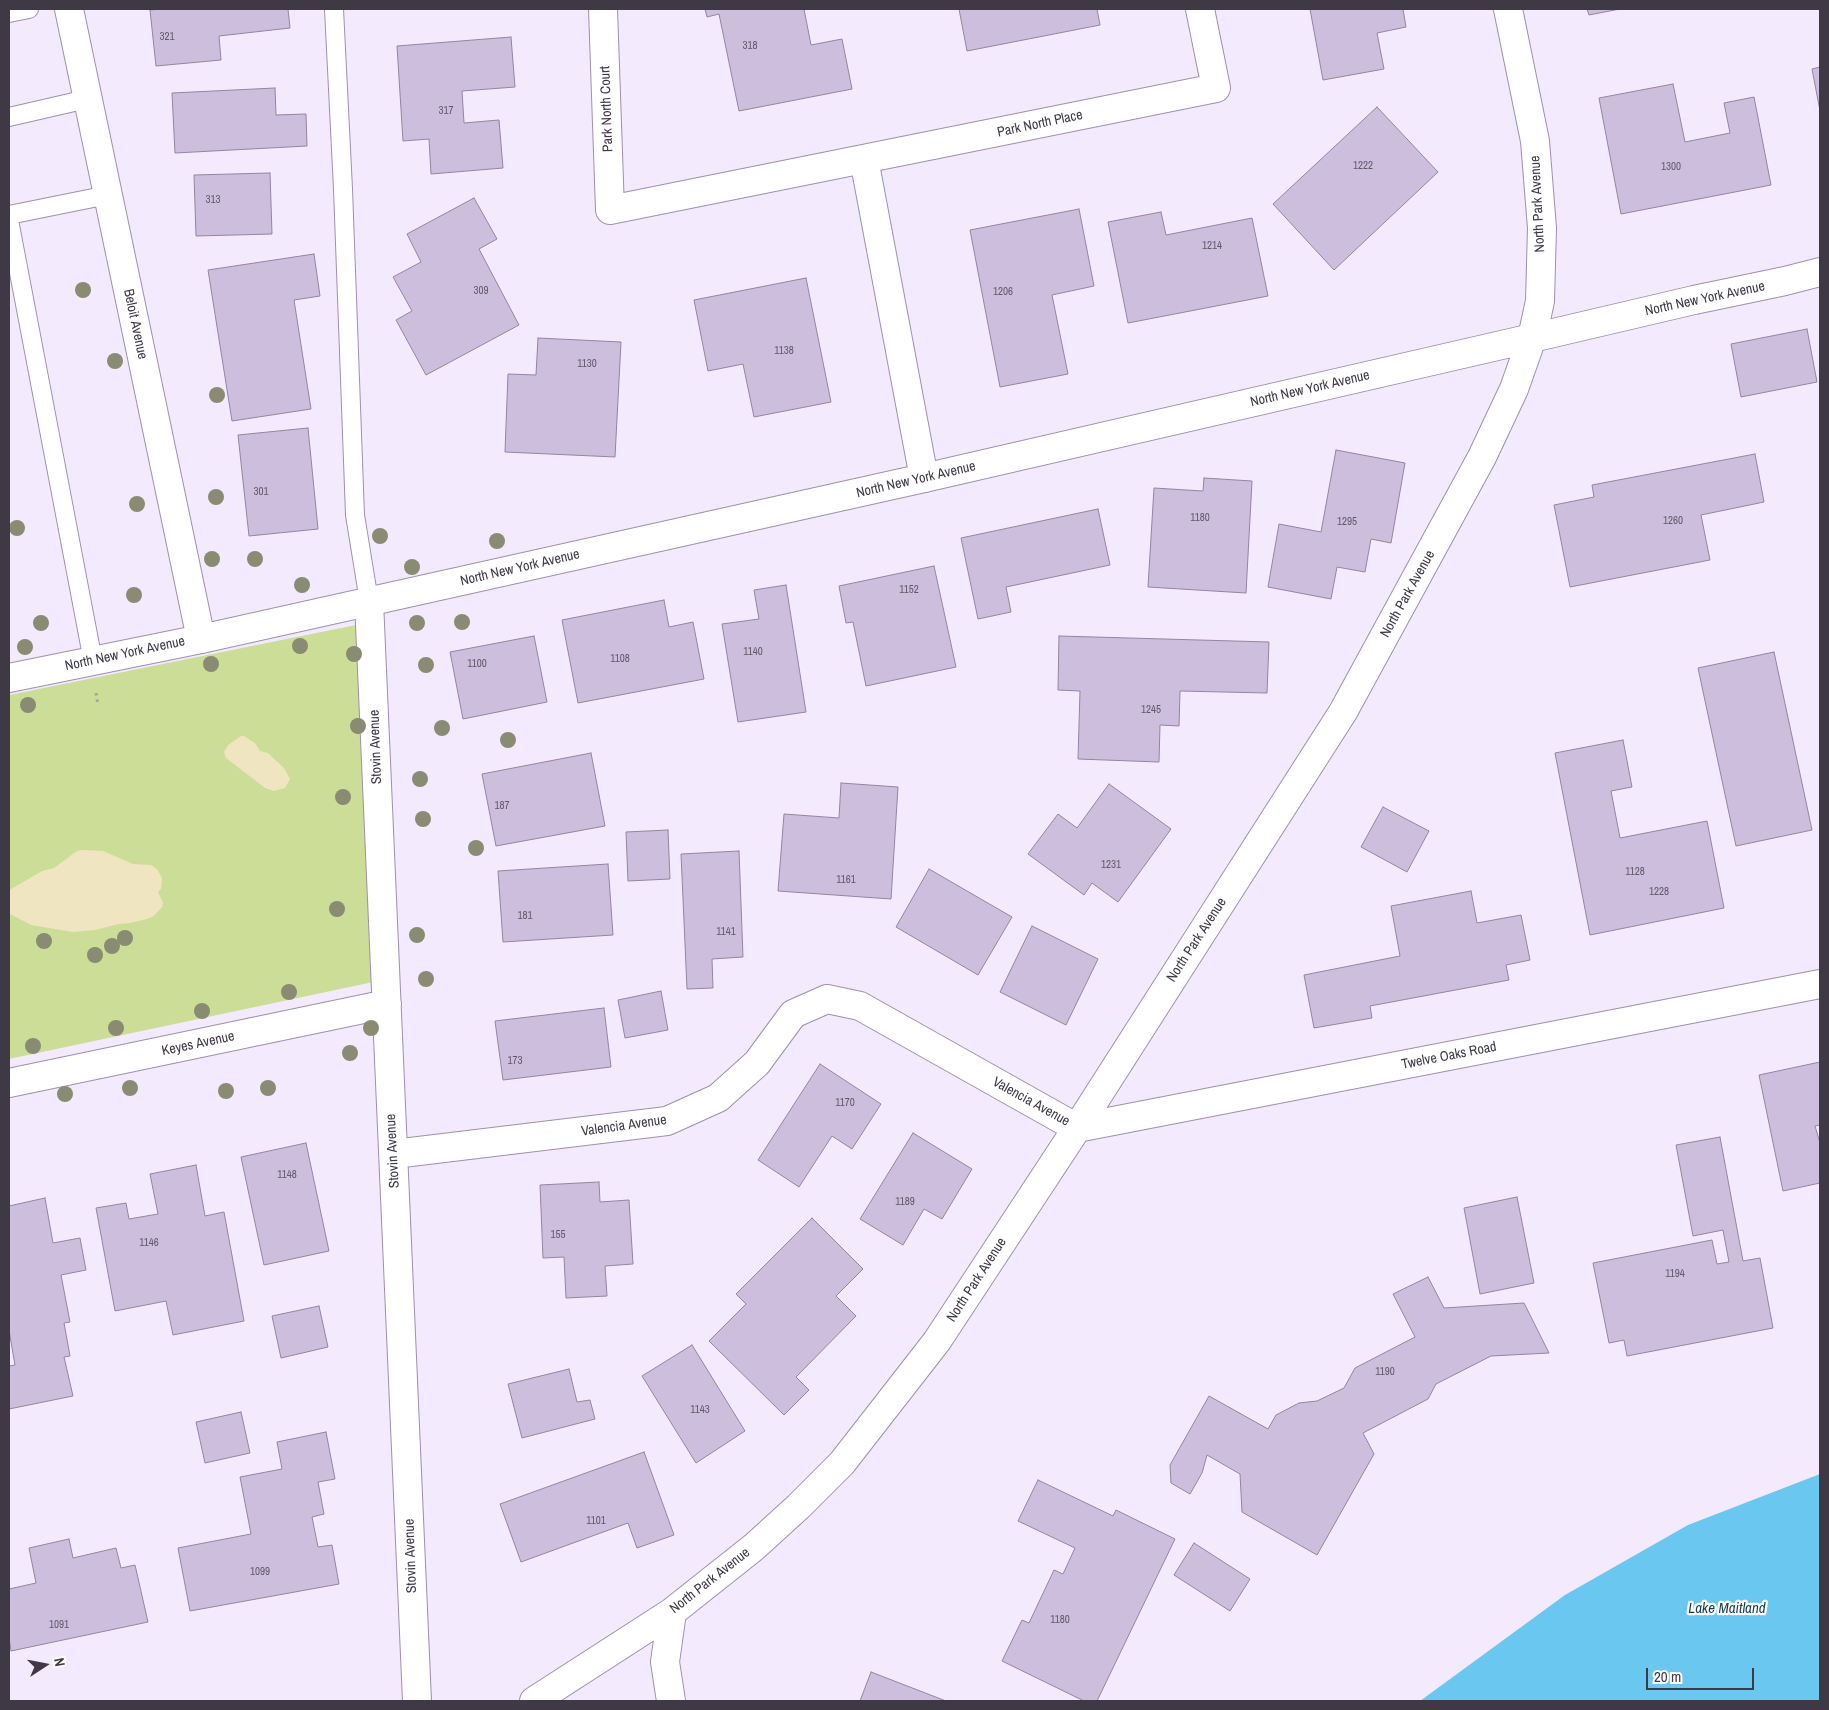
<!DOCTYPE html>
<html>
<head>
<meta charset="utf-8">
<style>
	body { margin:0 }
	#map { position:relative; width:1829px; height:1710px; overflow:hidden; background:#f3eafe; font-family:"Archivo Narrow",sans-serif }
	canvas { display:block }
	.frame { position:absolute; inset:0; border:10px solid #3f3946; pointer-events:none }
	.north { position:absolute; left:20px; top:1640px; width:50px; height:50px; -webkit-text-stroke:4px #fff; paint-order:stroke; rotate:79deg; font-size:14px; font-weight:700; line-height:20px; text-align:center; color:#3f3946 }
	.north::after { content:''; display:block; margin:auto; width:18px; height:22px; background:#3f3946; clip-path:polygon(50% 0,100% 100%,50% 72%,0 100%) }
	.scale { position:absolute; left:1646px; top:1668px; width:108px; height:22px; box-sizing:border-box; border:2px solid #3f3946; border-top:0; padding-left:6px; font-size:15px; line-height:18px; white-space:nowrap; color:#3f3946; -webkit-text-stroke:4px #fff; paint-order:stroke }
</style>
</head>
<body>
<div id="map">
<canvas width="1829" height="1710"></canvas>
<div class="frame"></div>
<div class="north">N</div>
<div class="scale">20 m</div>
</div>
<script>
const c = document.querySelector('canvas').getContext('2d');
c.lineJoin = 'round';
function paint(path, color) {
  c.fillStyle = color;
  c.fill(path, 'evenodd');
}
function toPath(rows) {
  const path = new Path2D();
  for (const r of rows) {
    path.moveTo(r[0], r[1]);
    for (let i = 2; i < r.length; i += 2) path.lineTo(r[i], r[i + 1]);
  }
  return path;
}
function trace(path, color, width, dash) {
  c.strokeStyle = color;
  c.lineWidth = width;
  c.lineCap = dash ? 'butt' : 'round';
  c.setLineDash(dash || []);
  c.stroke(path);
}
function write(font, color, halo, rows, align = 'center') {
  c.font = font + ' "Archivo Narrow",sans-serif';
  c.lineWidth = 4.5;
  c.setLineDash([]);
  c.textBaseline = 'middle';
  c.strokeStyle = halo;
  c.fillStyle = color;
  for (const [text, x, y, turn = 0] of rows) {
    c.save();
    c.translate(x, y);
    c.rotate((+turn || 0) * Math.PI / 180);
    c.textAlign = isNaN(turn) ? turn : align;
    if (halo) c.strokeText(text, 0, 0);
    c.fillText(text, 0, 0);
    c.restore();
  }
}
const green = toPath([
	[361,624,378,981,9,1059,9,695]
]);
const sand = toPath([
	[241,736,244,736,255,743,260,751,268,753,284,768,290,779,285,788,274,791,265,788,226,758,224,752,228,745],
	[81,850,103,851,133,864,151,865,157,869,162,878,161,889,158,892,163,903,162,907,154,916,147,919,130,923,119,924,95,930,73,932,31,925,10,914,9,891,11,889,42,871,54,868,77,851]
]);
const water = toPath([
	[1820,1474,1820,1701,1420,1701,1565,1595,1688,1525]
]);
const building = toPath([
	[161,9,288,9,290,28,219,36,221,60,156,66,150,10,161,9],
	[705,9,804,9,811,45,842,39,852,89,739,111,719,14,707,17,705,9],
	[959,9,1097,9,1100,25,967,51,959,9],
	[1310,9,1403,9,1406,27,1377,33,1384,69,1323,80,1310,9],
	[1587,9,1620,9,1589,15,1587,9],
	[511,37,515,87,462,91,464,123,499,120,503,168,431,174,429,139,403,141,397,46,511,37],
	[1820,67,1820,111,1812,69,1820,67],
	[1673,84,1685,142,1730,133,1724,103,1754,97,1771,185,1621,214,1599,98,1673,84],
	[275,88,276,115,306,114,307,146,175,153,172,93,275,88],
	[1377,107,1438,172,1334,270,1273,204,1377,107],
	[270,173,272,234,196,236,194,175,270,173],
	[474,198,497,239,479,249,519,325,426,375,396,320,412,311,393,277,421,262,407,234,474,198],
	[1079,209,1094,286,1052,295,1068,374,1000,387,970,230,1079,209],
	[1161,212,1166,235,1252,218,1268,296,1128,323,1108,222,1161,212],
	[314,254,320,296,294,300,311,409,232,421,208,270,314,254],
	[806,278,831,402,754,417,743,364,708,371,694,300,806,278],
	[1807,329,1817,382,1741,397,1731,344,1807,329],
	[538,338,621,342,615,457,505,452,508,374,536,375,538,338],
	[308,428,318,529,249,536,238,435,308,428],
	[1336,450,1405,463,1391,543,1371,539,1365,572,1337,567,1331,599,1268,587,1279,524,1321,532,1336,450],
	[1755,454,1764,502,1701,515,1710,560,1570,587,1554,505,1594,497,1592,485,1755,454],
	[1204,478,1252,481,1246,593,1148,587,1154,488,1203,491,1204,478],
	[1098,509,1110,565,1006,587,1011,612,978,619,961,538,1098,509],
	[934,566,956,667,866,686,853,622,846,623,839,586,934,566],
	[786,585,806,712,738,722,722,624,759,619,754,590,786,585],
	[664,600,669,627,693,622,704,679,578,703,562,620,664,600],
	[534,636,547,702,463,719,450,652,534,636],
	[1059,636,1269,642,1267,693,1180,691,1179,726,1160,725,1159,762,1078,759,1080,691,1058,690,1059,636],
	[1774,652,1812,830,1736,846,1698,668,1774,652],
	[1623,740,1632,787,1611,791,1620,838,1707,821,1724,908,1590,935,1555,753,1623,740],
	[591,753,605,826,496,846,482,774,591,753],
	[841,783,898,787,891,899,778,891,784,814,839,818,841,783],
	[1109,784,1171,829,1118,902,1092,883,1084,895,1028,854,1058,814,1077,828,1109,784],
	[1383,807,1429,831,1407,872,1361,847,1383,807],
	[668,830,670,879,628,881,626,832,668,830],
	[739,851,743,957,712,959,713,988,687,989,681,854,739,851],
	[608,864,613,935,503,942,498,871,608,864],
	[929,869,1012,917,978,975,896,927,929,869],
	[1471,891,1477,923,1521,915,1530,960,1506,965,1509,980,1370,1006,1372,1018,1314,1028,1304,975,1400,956,1391,906,1471,891],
	[1032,926,1098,959,1066,1025,1000,992,1032,926],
	[661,991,668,1030,625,1038,618,1000,661,991],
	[604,1008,611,1067,503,1080,495,1021,604,1008],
	[1820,1062,1820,1125,1815,1126,1820,1143,1820,1183,1783,1191,1759,1075,1820,1062],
	[820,1064,881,1104,852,1149,832,1136,799,1187,758,1160,820,1064],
	[913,1133,972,1169,942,1219,924,1209,903,1245,860,1219,913,1133],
	[1720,1137,1743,1261,1760,1258,1773,1328,1627,1356,1624,1340,1609,1343,1593,1263,1712,1240,1717,1264,1729,1262,1723,1230,1693,1236,1676,1145,1720,1137],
	[306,1143,329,1251,264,1265,241,1157,306,1143],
	[196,1165,205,1216,224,1212,244,1321,173,1335,166,1301,115,1311,96,1208,126,1203,129,1219,158,1214,150,1174,196,1165],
	[599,1182,600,1202,629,1200,633,1264,605,1266,607,1296,566,1298,564,1257,543,1258,540,1185,599,1182],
	[1517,1197,1534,1283,1480,1294,1464,1208,1517,1197],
	[45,1198,53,1243,80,1238,86,1270,61,1275,70,1322,64,1323,70,1356,64,1357,73,1396,9,1409,9,1366,15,1365,9,1330,9,1206,45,1198],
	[812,1218,863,1269,836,1296,856,1316,796,1377,809,1390,784,1415,709,1341,746,1304,736,1294,812,1218],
	[1428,1277,1444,1308,1524,1303,1549,1353,1491,1356,1436,1384,1428,1399,1363,1433,1374,1454,1317,1555,1242,1512,1240,1474,1207,1455,1202,1473,1190,1494,1171,1483,1170,1465,1209,1396,1268,1429,1276,1415,1299,1403,1317,1401,1344,1388,1355,1368,1415,1337,1393,1294,1428,1277],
	[319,1306,328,1347,281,1358,272,1316,319,1306],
	[692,1345,745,1431,696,1463,642,1376,692,1345],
	[569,1369,577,1402,590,1400,595,1419,522,1438,508,1384,569,1369],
	[241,1412,250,1453,205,1463,196,1422,241,1412],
	[326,1432,335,1479,318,1482,324,1514,312,1517,318,1547,332,1545,339,1584,190,1611,178,1548,251,1534,240,1477,282,1469,277,1442,326,1432],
	[644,1452,674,1535,637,1548,628,1523,521,1562,500,1504,644,1452],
	[1038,1480,1113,1516,1116,1510,1175,1539,1097,1701,1084,1701,1002,1661,1022,1620,1029,1623,1054,1570,1063,1574,1075,1548,1018,1521,1038,1480],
	[69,1539,73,1558,116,1548,121,1568,135,1565,148,1622,11,1651,9,1638,9,1589,36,1583,29,1548,69,1539],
	[1194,1543,1250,1579,1230,1611,1174,1575,1194,1543],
	[871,1672,946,1701,860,1701,871,1672]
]);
const path = toPath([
	[96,693,98,705]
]);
const lane = toPath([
	[334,9,343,189,355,515,369,601],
	[9,13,29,9],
	[9,117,87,99],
	[9,215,108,195],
	[9,220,93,661]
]);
const street = toPath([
	[69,9,201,639],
	[603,9,610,210,1216,88,1200,9],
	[864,159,924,478],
	[1532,338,1694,300,1785,281,1820,272],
	[369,601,417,1701],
	[9,1083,387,1004],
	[394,1154,667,1121,718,1098,757,1063,793,1014,827,999,860,1006,1077,1128,1820,984]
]);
const secondary = toPath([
	[9,678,201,639,924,478,1532,338],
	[534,1701,672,1612,754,1547,799,1506,842,1463,937,1341,1077,1128,1343,712,1482,457,1514,389,1532,338,1540,301,1542,228,1535,141,1508,9],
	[671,1701,665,1662,672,1612]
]);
const trees = [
	[83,290],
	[115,361],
	[217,395],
	[216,497],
	[137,504],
	[17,528],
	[380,536],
	[497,541],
	[212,559],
	[255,559],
	[412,567],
	[302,585],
	[134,595],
	[462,622],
	[41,623],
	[417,623],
	[300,646],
	[25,647],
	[354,654],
	[211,664],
	[426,665],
	[28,705],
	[358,726],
	[442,728],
	[508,740],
	[420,779],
	[343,797],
	[423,819],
	[476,848],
	[337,909],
	[417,935],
	[125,938],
	[44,941],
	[112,946],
	[95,955],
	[426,979],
	[289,992],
	[202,1011],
	[116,1028],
	[371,1028],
	[33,1046],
	[350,1053],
	[130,1088],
	[268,1088],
	[226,1091],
	[65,1094]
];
const numberNames = [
	["321",167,37],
	["318",750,46],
	["317",446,111],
	["1222",1363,166],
	["1300",1671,167],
	["313",213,200],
	["1214",1212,246],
	["309",481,291],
	["1206",1003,292],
	["1138",784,351],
	["1130",587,364],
	["301",261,492],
	["1180",1200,518],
	["1260",1673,521],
	["1295",1347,522],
	["1152",909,590],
	["1140",753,652],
	["1108",620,659],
	["1100",477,664],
	["1245",1151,710],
	["187",502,806],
	["1231",1111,865],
	["1128",1635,872],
	["1161",846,880],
	["1228",1659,892],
	["181",525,916],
	["1141",726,932],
	["173",515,1061],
	["1170",845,1103],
	["1148",287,1175],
	["1189",905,1202],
	["155",558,1235],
	["1146",149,1243],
	["1194",1675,1274],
	["1190",1385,1372],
	["1143",700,1410],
	["1101",596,1521],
	["1099",260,1572],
	["1180",1060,1620],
	["1091",59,1625]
];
const streetNames = [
	["Park North Court",607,109,-92],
	["Park North Place",1040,124,-12],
	["North Park Avenue",1538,204,-93],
	["North New York Avenue",1705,299,-12],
	["Beloit Avenue",135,324,78],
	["North New York Avenue",1310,389,-13],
	["North New York Avenue",916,480,-13],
	["North New York Avenue",520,568,-13],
	["North Park Avenue",1408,594,-61],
	["North New York Avenue",125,654,-12],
	["Stovin Avenue",376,747,-92],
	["North Park Avenue",1197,940,-57],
	["Keyes Avenue",198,1044,-12],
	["Twelve Oaks Road",1449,1056,-11],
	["Valencia Avenue",1031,1102,29],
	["Valencia Avenue",624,1126,-8],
	["Stovin Avenue",393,1151,-93],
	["North Park Avenue",977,1280,-57],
	["Stovin Avenue",411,1556,-92],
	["North Park Avenue",710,1581,-38]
];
const waterNames = [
	["Lake Maitland",1727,1609]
];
paint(green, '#cbdd97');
paint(sand, '#efe5c0');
paint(water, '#6ac7ef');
paint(building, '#cdbede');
trace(building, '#9384a2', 1);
trace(lane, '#9e90ae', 20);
trace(street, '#9e90ae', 30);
trace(secondary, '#9e90ae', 30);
trace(path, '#a69fb0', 3, [2.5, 4]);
trace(lane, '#fff', 18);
trace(street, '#fff', 28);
trace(secondary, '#fff', 28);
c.fillStyle = '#898b72';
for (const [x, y] of trees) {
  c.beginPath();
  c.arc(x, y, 8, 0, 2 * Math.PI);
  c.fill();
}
write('11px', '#625a6c', null, numberNames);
write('14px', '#3f3946', '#fff', streetNames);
write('italic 15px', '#143d4e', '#fff', waterNames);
</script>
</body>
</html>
